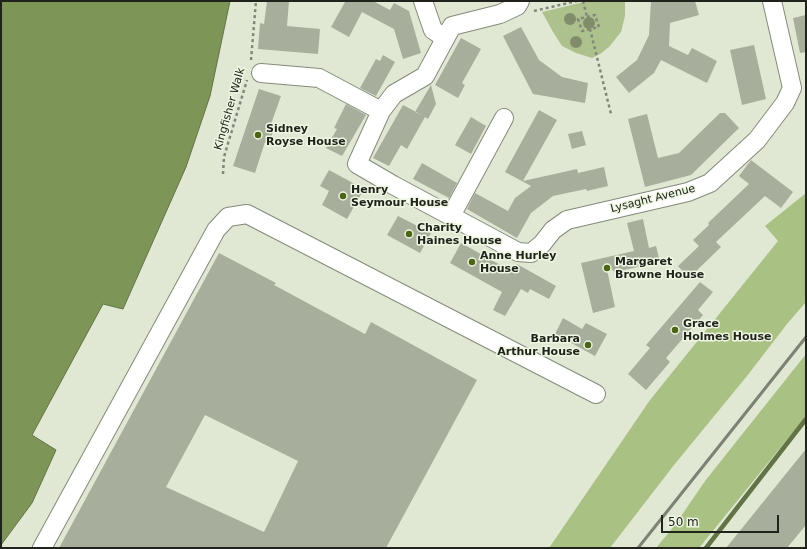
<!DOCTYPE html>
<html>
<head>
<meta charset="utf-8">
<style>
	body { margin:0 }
	#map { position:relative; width:807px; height:549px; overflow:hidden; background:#e0e8d4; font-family:"DejaVu Sans",sans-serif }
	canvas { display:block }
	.frame { position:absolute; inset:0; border:2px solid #20231c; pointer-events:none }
	.scale { position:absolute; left:661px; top:515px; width:118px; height:18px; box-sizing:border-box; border:2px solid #20231c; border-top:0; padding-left:5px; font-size:12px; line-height:14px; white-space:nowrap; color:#20231c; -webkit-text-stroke:3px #edf6e1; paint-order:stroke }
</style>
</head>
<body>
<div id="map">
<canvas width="807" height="549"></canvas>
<div class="frame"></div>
<div class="scale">50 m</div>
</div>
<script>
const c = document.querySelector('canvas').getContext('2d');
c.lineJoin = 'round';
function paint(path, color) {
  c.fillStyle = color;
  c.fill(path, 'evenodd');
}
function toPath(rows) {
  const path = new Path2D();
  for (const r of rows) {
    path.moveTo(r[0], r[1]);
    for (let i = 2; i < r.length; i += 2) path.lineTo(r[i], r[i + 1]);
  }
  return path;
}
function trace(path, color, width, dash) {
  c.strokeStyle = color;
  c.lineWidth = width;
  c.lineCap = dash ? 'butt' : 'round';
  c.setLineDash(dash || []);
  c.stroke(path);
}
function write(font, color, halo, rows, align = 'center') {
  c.font = font + ' "DejaVu Sans",sans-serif';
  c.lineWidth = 3;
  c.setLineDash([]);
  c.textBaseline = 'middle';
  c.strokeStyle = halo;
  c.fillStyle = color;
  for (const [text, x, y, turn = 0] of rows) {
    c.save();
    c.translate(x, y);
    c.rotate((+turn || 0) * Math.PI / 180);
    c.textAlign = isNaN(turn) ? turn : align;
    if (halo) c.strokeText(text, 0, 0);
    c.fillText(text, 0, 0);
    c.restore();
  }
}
const green = toPath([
	[588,1,625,1,625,16,621,32,609,47,600,54,592,58,576,53,562,46,553,32,542,12]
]);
const forest = toPath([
	[806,193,806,302,787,324,747,376,674,465,610,548,549,548,650,400,778,241,765,226],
	[806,354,806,416,699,548,656,548,675,525,705,481]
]);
const water = toPath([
	[1,1,230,1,210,96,186,167,123,309,103,304,32,435,56,450,32,503,1,545,1,1]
]);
const stream = toPath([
	[706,548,806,419]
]);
const building = toPath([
	[267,1,289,1,287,26,320,29,318,54,258,49,260,23,264,24],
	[342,1,373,1,390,10,394,3,409,11,421,53,403,59,394,29,362,12,349,37,331,27,345,2],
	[651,1,695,1,699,15,670,23,669,46,688,55,692,48,717,61,707,83,661,60,654,73,629,93,616,77,637,60,649,35],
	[806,15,806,52,800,53,793,18],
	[521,27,539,60,562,77,588,83,585,103,533,94,503,36],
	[461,38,481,49,462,83,465,85,458,98,435,85],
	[754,45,766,99,742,105,730,50],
	[383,55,395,62,376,96,360,88,376,59,380,61],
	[431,85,436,104,428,119,425,117,407,149,401,145,389,166,373,158,403,105,422,115,415,112],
	[259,89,281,96,270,127,274,129,269,143,265,142,255,173,233,166],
	[346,104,366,115,342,156,326,148,337,129,334,128],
	[539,110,557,120,523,181,577,169,578,173,604,167,608,186,587,191,586,189,553,196,531,213,517,238,467,209,475,193,508,211,515,198,531,186,505,172],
	[720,113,725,113,739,128,691,175,645,187,628,119,647,114,658,158,679,153],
	[471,117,486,126,471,154,455,145],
	[582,131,586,145,572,149,568,134],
	[751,160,793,192,781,208,765,196,716,242,721,247,689,278,678,266,699,246,693,240,709,225,708,223,749,184,739,176],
	[422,163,457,183,449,198,413,179],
	[329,170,364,189,347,219,322,205,329,191,320,186],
	[398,216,431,233,420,253,387,235],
	[643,219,649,248,656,246,660,262,615,272,606,265,615,307,593,313,581,263,634,251,627,223],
	[461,243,513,272,517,264,556,286,549,299,530,289,528,293,521,289,505,316,493,310,502,292,450,263],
	[219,253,276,283,274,285,365,334,371,322,477,380,386,548,59,548],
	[205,415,298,461,264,532,166,487],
	[700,282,713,292,698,310,703,315,666,358,670,362,646,390,628,374,650,348,646,345],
	[563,318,582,329,586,323,607,334,595,356,555,334],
	[806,449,806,525,787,548,726,548]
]);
const path = toPath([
	[583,1,587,17],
	[534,11,577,1],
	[590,29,582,31,578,19,595,15,599,27,590,29,611,114],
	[251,60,256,1],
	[223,174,224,157,247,80]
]);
const minor = toPath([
	[423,1,433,30,445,38],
	[520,1,517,6,500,14,452,26,425,76,394,94,381,111,357,164,393,185,518,252,531,253,542,244,553,230,567,220,688,192,710,183,757,140,785,103,792,88,772,1],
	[261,73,319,78,381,111],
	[451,216,504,118],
	[42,548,216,230,228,217,247,214,596,394]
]);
const rail = toPath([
	[638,548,806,337]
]);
const trees = [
	[570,19],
	[589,23],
	[576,42]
];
const markers = [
	[258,135,4,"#4c6515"],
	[343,196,4,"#4c6515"],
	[409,234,4,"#4c6515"],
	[472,262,4,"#4c6515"],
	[607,268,4,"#4c6515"],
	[675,330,4,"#4c6515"],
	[588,345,4,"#4c6515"]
];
const streetNames = [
	["Kingfisher Walk",230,109,-74],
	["Lysaght Avenue",653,199,-14]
];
const poiNames = [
	["Sidney",266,129],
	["Royse House",266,142],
	["Henry",351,190],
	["Seymour House",351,203],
	["Charity",417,228],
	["Haines House",417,241],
	["Anne Hurley",480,256],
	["House",480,269],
	["Margaret",615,262],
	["Browne House",615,275],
	["Grace",683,324],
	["Holmes House",683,337],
	["Barbara",580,339,"right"],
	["Arthur House",580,352,"right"]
];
paint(green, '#acc18c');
paint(forest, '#a9c182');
paint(water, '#7e9558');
trace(water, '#627346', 1);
trace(stream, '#627346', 4.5);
paint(building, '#a7af9c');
trace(minor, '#838b79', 20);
trace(path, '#82877a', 2.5, [3, 3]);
trace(minor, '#fff', 18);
trace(rail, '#7d8275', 3);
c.fillStyle = '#818d6a';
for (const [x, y] of trees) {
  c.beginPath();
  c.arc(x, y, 6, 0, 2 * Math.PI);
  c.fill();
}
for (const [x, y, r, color] of markers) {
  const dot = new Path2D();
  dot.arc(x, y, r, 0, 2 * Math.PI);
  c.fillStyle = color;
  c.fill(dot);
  trace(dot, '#edf6e1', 1.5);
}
write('11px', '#20231c', '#edf6e1', streetNames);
write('bold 11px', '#20231c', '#edf6e1', poiNames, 'left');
</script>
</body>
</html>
